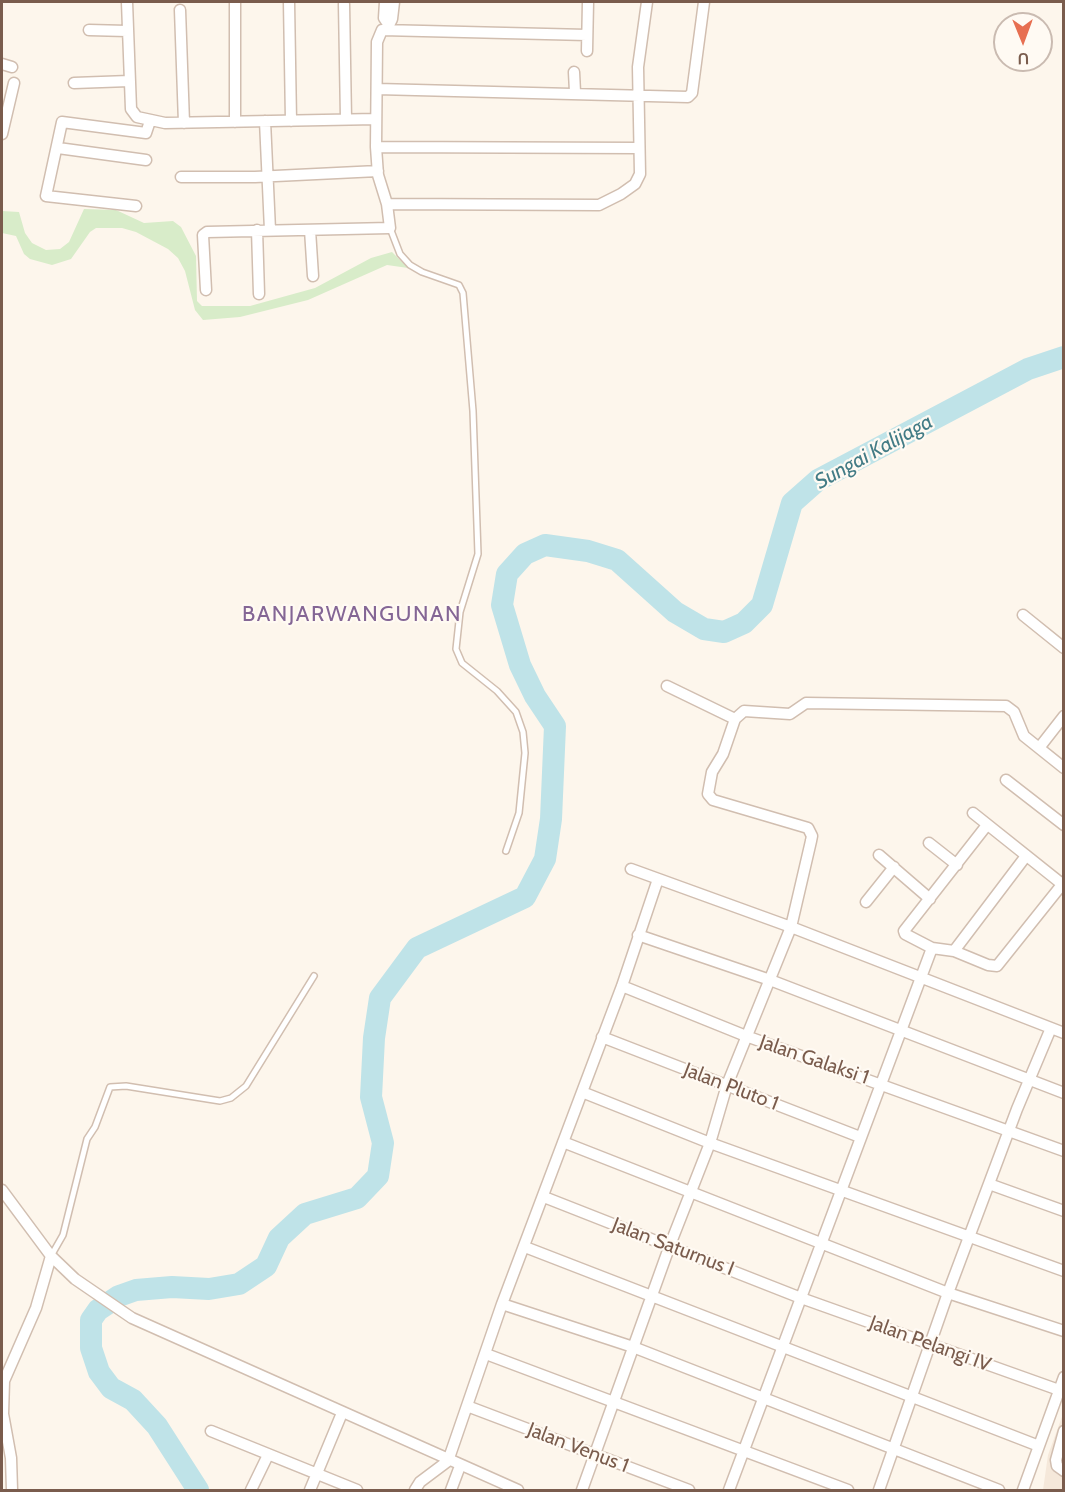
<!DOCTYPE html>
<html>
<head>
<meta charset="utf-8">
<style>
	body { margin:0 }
	#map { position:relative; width:1065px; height:1492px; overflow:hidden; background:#fdf6ec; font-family:Cabin,sans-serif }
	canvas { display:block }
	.frame { position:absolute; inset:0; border:3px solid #7a5c4d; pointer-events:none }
	.north { position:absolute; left:993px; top:12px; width:60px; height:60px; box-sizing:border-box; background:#fffaf3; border:2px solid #cabbb1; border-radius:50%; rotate:179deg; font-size:16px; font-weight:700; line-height:24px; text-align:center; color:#7a5c4d }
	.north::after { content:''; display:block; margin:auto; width:21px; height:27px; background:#e76f51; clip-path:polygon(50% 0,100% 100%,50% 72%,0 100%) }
</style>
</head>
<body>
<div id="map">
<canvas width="1065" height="1492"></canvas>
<div class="frame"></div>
<div class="north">U</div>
</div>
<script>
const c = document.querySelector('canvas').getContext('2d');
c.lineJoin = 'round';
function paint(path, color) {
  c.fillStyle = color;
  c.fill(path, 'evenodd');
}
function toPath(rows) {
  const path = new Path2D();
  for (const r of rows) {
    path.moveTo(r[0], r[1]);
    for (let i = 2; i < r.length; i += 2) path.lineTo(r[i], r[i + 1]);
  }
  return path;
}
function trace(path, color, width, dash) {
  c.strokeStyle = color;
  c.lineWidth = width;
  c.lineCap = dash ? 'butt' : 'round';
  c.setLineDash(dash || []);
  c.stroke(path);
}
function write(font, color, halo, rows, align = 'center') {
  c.font = font + ' Cabin,sans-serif';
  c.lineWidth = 4.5;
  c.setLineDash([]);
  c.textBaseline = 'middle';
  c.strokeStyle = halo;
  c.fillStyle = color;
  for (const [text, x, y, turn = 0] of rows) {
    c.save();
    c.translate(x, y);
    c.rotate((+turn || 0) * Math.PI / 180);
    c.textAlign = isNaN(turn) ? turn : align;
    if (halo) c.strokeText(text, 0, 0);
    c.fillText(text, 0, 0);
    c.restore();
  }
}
const residential = toPath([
	[1063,1414,1063,1490,1043,1490,1048,1455]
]);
const green = toPath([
	[84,209,116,210,144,223,173,221,181,227,196,256,197,301,202,306,250,306,315,288,371,258,392,252,408,268,387,265,308,300,240,317,203,320,195,310,185,271,178,258,168,249,136,232,122,228,96,228,90,232,71,259,52,265,30,259,24,254,16,236,2,233,2,211,19,212,25,233,32,243,46,250,60,249,69,242]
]);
const river = toPath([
	[198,1490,157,1426,133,1400,111,1388,99,1372,91,1348,91,1320,98,1310,119,1296,136,1290,172,1287,209,1289,239,1284,266,1266,279,1238,305,1214,357,1198,378,1176,383,1143,371,1097,374,1038,380,998,417,948,525,897,545,859,551,819,555,726,535,696,520,665,502,605,507,574,525,554,545,545,588,551,617,560,675,612,704,629,724,632,744,623,762,605,792,503,818,480,1028,369,1064,357]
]);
const service = toPath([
	[390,228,400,254,410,265,422,272,459,285,463,293,473,411,478,554,460,612,456,649,462,663,497,691,516,712,523,732,525,753,519,813,506,851],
	[51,1256,63,1235,87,1139,95,1127,110,1087,126,1086,220,1101,231,1098,246,1086,314,976]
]);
const minor = toPath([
	[127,2,131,109,137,117,165,123,376,119],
	[235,2,235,122],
	[289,2,291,121],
	[385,2,384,18,388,24],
	[344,4,346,119],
	[180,10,184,123],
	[387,29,392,19,394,2],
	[89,30,127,31],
	[587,51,588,2],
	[2,64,12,67],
	[574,72,575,92],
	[74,83,129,81],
	[377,89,688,97,692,93,704,2],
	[265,121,270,230],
	[2,134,14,83],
	[376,147,639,148],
	[58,148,146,160],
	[181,177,255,177,378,171],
	[387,204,599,205,621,194,635,184,640,174,638,67,647,2],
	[136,206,46,196,62,122,146,133,150,121],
	[257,230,259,294],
	[310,230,313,276],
	[206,290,203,235,207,232,390,228,387,204,378,175,376,147,377,42,382,30,587,35],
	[1023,615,1064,648],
	[667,686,735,719],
	[1039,748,1064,716],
	[1006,780,1064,825],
	[973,813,1062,884],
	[987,825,904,931,905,934,932,948,954,951,988,965,997,966,1064,882],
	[929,843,957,865],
	[879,855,930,899],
	[631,869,791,927,1064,1033],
	[866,902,894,867],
	[638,935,770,980,1064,1093],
	[954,951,1026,856],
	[622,986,746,1036,1064,1151],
	[602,1037,860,1137],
	[582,1092,710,1143,1064,1271],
	[563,1142,948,1293,1064,1331],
	[989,1184,1064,1211],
	[2,1190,51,1256,75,1279,132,1318,518,1490],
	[544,1197,801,1298,1059,1390],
	[525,1247,1039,1446],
	[502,1304,633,1347,999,1490],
	[486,1354,848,1490],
	[467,1406,689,1490],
	[211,1431,357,1490],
	[1064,1431,1056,1460,1057,1466,1064,1471],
	[12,1490,11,1458,3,1414,4,1381,36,1308,51,1256],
	[251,1490,268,1455],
	[310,1490,342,1413],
	[415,1490,420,1482,448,1461,502,1304,622,986,658,879],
	[451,1490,460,1466],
	[582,1490,670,1245,710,1143,727,1085,791,927,811,841,812,836,808,828,713,800,708,794,712,772,723,754,735,719,744,711,790,714,806,703,1006,706,1014,712,1024,736,1064,768],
	[729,1490,932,948],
	[879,1490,948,1293,1017,1109,1051,1028],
	[1023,1490,1064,1377]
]);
const streetNames = [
	["Jalan Galaksi 1",814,1060,19],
	["Jalan Pluto 1",731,1087,21],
	["Jalan Saturnus I",673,1247,21],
	["Jalan Pelangi IV",930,1344,20],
	["Jalan Venus 1",578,1448,21]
];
const waterNames = [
	["Sungai Kalijaga",874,452,-29]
];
const quarterNames = [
	["BANJARWANGUNAN",352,615]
];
paint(residential, '#f5e8da');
paint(green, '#d8ecc9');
trace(river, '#bfe3e8', 22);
trace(service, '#d1beb0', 8);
trace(minor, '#d1beb0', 13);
trace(service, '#fff', 5);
trace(minor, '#fff', 10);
write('20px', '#7a5c4d', '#fffaf3', streetNames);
write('italic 21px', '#437c86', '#fffaf3', waterNames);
c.letterSpacing = '1.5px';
write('22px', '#846695', '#fffaf3', quarterNames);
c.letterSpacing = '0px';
</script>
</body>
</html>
